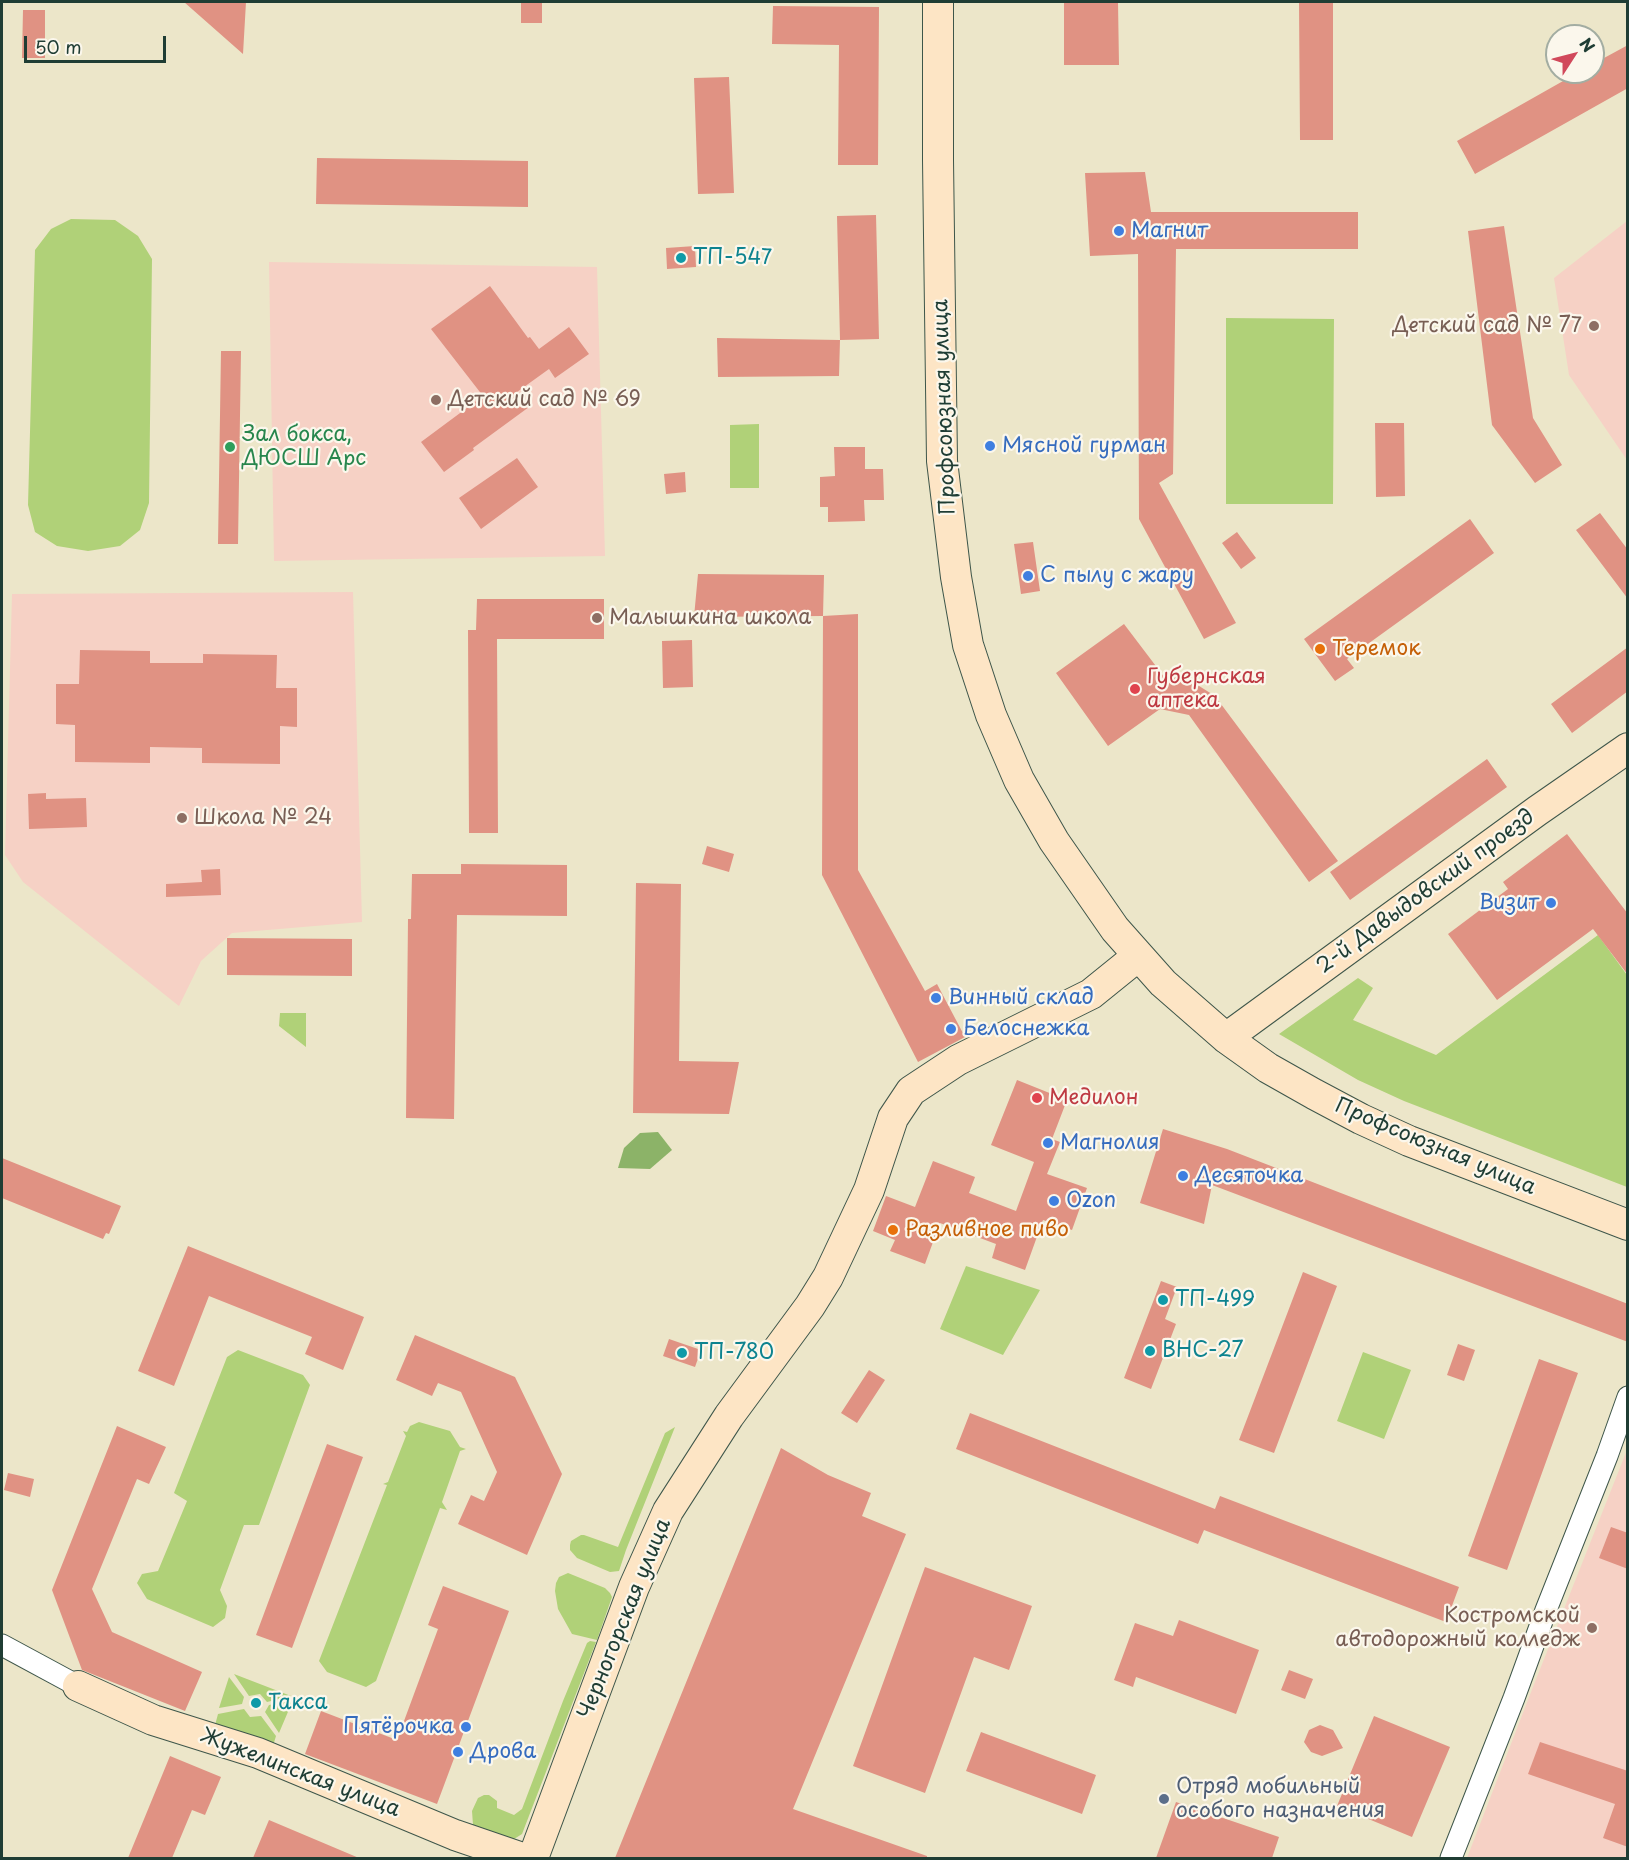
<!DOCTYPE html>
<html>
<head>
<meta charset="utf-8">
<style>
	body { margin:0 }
	#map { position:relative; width:1629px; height:1860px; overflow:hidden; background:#ece6c9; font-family:"Playpen Sans",sans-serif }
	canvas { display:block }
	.frame { position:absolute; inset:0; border:3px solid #1f3d34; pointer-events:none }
	.north { position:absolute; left:1545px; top:24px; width:60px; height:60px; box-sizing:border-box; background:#fbf7ec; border:2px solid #a3ada2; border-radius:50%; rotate:54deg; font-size:16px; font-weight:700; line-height:24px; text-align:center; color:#1f3d34 }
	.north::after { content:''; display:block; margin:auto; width:21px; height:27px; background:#d1495b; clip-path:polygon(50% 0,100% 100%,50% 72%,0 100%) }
	.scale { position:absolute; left:24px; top:36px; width:142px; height:27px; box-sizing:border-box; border:3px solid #1f3d34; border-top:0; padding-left:8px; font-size:18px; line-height:21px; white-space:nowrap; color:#1f3d34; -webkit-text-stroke:4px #fbf7ec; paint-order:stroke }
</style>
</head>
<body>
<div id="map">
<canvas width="1629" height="1860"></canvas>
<div class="frame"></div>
<div class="north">N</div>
<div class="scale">50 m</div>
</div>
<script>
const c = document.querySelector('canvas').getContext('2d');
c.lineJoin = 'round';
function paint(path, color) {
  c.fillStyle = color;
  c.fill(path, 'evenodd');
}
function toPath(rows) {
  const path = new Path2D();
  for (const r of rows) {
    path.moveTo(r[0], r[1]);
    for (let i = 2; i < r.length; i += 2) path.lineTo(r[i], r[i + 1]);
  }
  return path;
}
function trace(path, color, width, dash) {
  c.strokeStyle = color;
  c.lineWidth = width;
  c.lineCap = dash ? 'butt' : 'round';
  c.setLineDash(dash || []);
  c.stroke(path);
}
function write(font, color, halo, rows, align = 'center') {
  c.font = font + ' "Playpen Sans",sans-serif';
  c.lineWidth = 4.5;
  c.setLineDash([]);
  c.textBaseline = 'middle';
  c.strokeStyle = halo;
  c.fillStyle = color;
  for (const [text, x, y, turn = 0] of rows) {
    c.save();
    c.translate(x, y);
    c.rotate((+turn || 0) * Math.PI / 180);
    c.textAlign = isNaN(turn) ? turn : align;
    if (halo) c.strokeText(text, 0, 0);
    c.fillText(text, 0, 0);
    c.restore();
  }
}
const built = toPath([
	[1627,221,1627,460,1569,375,1554,278],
	[269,262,597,267,605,556,274,561],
	[353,592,362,922,232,933,201,961,179,1006,23,882,5,855,12,594],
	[1627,1450,1627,1858,1467,1858,1533,1687]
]);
const green = toPath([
	[71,219,115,220,138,236,152,259,149,503,140,530,120,546,88,551,57,546,35,532,28,505,35,250,51,229],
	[1226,318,1334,319,1333,504,1226,504],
	[759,424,759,488,730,488,730,425],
	[1598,935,1627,975,1627,1187,1404,1101,1358,1080,1279,1034,1358,978,1373,988,1353,1020,1436,1055],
	[280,1013,306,1013,306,1047,279,1026],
	[966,1266,1040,1290,1003,1355,940,1329],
	[238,1350,303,1375,310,1385,259,1525,244,1525,220,1590,227,1606,225,1618,213,1627,147,1599,137,1583,142,1574,158,1571,187,1501,174,1493,227,1357],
	[1363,1352,1411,1370,1384,1439,1337,1421],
	[419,1422,450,1431,460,1447,466,1449,460,1451,442,1502,447,1510,440,1508,376,1681,366,1687,327,1672,319,1661,387,1485,383,1484,388,1482,406,1436,403,1431,407,1432,410,1426],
	[675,1427,626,1550,619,1571,610,1572,577,1558,570,1550,570,1545,571,1541,581,1535,584,1535,618,1547,665,1433],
	[568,1573,605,1588,610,1593,612,1597,597,1640,572,1634,558,1609,555,1591,556,1583,559,1577],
	[590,1641,596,1642,522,1834,511,1841,473,1825,472,1811,478,1798,484,1795,489,1795,497,1801,497,1808,514,1815,522,1809,563,1701,587,1643],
	[234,1674,291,1696,267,1702,260,1694,249,1696],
	[229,1677,244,1697,242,1704,219,1708],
	[293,1700,279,1733,265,1712,269,1705],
	[244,1709,250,1717,261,1716,276,1736,272,1749,214,1729,218,1714]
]);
const forest = toPath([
	[658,1132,672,1150,650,1169,618,1168,624,1148,640,1133]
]);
const building = toPath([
	[184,2,246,2,243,54],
	[521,2,542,2,542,23,521,23],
	[1064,2,1118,2,1119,65,1064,65],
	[1299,2,1333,2,1333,140,1300,140],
	[773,6,879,7,878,165,838,165,839,45,772,44],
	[23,10,45,10,45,58,22,58],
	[1628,45,1628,88,1475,174,1457,141,1579,72,1593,72,1593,64],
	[729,77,734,193,698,194,694,78],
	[317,158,528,161,528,207,316,204],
	[1145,172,1151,212,1358,212,1358,249,1176,249,1173,474,1159,483,1236,623,1204,639,1139,519,1138,254,1090,256,1085,173],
	[876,215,879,339,840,340,837,216],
	[1504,226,1533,418,1562,465,1535,483,1492,425,1468,231],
	[695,246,696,267,667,269,666,248],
	[490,286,528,338,530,337,539,349,569,327,589,354,555,378,549,369,517,392,529,407,473,448,474,450,444,472,421,442,483,396,431,329],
	[717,338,840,340,839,376,718,377],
	[221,351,241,351,238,544,218,544],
	[1375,423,1404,423,1405,496,1376,497],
	[834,447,865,447,865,469,883,469,884,500,864,500,865,521,828,522,828,507,820,507,820,477,835,476],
	[517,458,538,487,481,529,459,498],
	[685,472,686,492,666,494,664,474],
	[1600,513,1628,550,1628,599,1576,530],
	[1470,519,1494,553,1347,659,1354,668,1335,681,1304,639],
	[1237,532,1256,558,1241,569,1222,543],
	[1033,542,1040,591,1021,594,1014,544],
	[698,574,824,575,823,616,694,617],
	[477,599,604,599,604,639,497,639,498,833,469,833,468,630,476,630],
	[858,614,858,870,925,991,937,984,965,1037,918,1062,822,875,823,616],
	[1124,624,1168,682,1180,674,1215,696,1338,861,1309,882,1189,715,1160,709,1108,746,1056,673],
	[692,640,693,687,663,688,662,641],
	[1628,647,1628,691,1572,733,1551,704],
	[80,650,150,651,150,663,203,663,203,654,277,655,276,688,297,688,297,727,280,726,280,764,202,763,202,748,150,747,150,763,75,762,75,725,56,724,56,684,79,684],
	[1487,759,1507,787,1350,900,1330,872],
	[46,793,46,799,86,798,87,827,29,829,28,794],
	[1567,834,1628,914,1628,975,1593,929,1497,1000,1448,934,1508,889,1503,882],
	[707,846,734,854,729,872,702,864],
	[461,864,567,865,567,916,457,915,454,1119,406,1118,408,919,411,919,412,874,461,874],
	[220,869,221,895,166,897,166,884,202,882,201,870],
	[636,883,681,884,679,1061,739,1062,729,1114,633,1113],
	[227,938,352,939,352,976,227,975],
	[1017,1080,1067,1100,1052,1139,1060,1142,1047,1174,1087,1188,1072,1230,1043,1220,1025,1270,992,1258,996,1244,940,1223,925,1264,890,1251,895,1240,873,1231,886,1196,915,1207,933,1161,975,1177,969,1193,1016,1211,1034,1162,991,1145],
	[1163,1129,1227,1149,1628,1304,1628,1342,1212,1185,1204,1224,1140,1203],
	[2,1158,121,1206,109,1234,106,1233,103,1239,2,1198],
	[188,1246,364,1317,343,1370,305,1354,312,1337,209,1296,174,1386,138,1371],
	[1303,1272,1337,1286,1274,1453,1239,1440],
	[1161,1281,1177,1287,1165,1319,1176,1324,1151,1389,1124,1378],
	[415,1335,515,1377,562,1474,527,1555,458,1524,471,1495,484,1501,497,1472,461,1392,438,1383,432,1396,396,1380],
	[669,1339,701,1350,695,1367,663,1356],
	[1458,1344,1475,1350,1464,1381,1447,1375],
	[1539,1359,1578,1373,1507,1570,1468,1556],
	[869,1370,885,1380,857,1423,841,1413],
	[970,1413,1215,1509,1220,1496,1459,1587,1446,1622,1204,1530,1198,1544,956,1449],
	[117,1426,166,1447,149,1484,137,1479,92,1589,112,1632,202,1672,185,1711,82,1670,52,1590],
	[327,1444,363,1457,292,1648,256,1635],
	[781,1448,828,1475,871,1493,862,1516,906,1534,793,1809,927,1856,927,1858,615,1858],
	[8,1473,34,1479,30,1497,4,1490],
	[1611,1527,1628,1533,1628,1569,1599,1558],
	[925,1567,1032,1606,1009,1670,974,1657,925,1793,853,1766],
	[443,1586,509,1611,437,1804,305,1754,321,1711,397,1740,438,1629,428,1625],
	[1179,1620,1259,1650,1236,1714,1136,1677,1133,1687,1114,1680,1135,1623,1173,1636],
	[1289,1670,1313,1679,1305,1699,1281,1690],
	[1374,1716,1450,1747,1412,1837,1337,1806],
	[1320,1725,1333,1730,1343,1748,1322,1756,1311,1752,1304,1742,1309,1730],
	[981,1732,1096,1775,1082,1814,966,1771],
	[1540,1742,1628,1771,1628,1847,1603,1838,1615,1804,1528,1774],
	[170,1756,221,1777,205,1815,192,1810,172,1858,128,1858],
	[1176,1802,1279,1837,1272,1858,1156,1858],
	[269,1820,359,1858,253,1858]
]);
const street = toPath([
	[2,1645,78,1686],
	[1451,1858,1514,1698,1546,1610,1607,1456,1628,1397]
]);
const secondary = toPath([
	[938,2,938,160,942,461,956,577,968,645,991,715,1019,780,1054,841,1115,929,1163,983,1226,1038,1268,1068,1314,1094,1361,1119,1409,1141,1628,1225],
	[1226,1038,1537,811,1628,748],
	[78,1686,153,1720,258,1753,455,1835,522,1858],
	[533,1858,634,1587,668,1511,729,1416,810,1306,828,1277,869,1190,893,1118,911,1091,958,1060,1091,994,1138,956]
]);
const markers = [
	[1119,231,6,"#3f7fe0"],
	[681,258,6,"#0f9aa8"],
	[1594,326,6,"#8d6e63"],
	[436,400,6,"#8d6e63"],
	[990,446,6,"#3f7fe0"],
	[230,447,6,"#2e9e5b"],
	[1028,576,6,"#3f7fe0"],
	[597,618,6,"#8d6e63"],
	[1320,649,6,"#e8710a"],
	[1135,689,6,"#e0444e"],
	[182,818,6,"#8d6e63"],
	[1551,903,6,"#3f7fe0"],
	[936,998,6,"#3f7fe0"],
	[951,1029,6,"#3f7fe0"],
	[1037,1098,6,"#e0444e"],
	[1048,1143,6,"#3f7fe0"],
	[1183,1176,6,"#3f7fe0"],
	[1054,1201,6,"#3f7fe0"],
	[893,1230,6,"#e8710a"],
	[1163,1300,6,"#0f9aa8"],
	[1150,1351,6,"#0f9aa8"],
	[682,1353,6,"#0f9aa8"],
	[1592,1628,6,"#8d6e63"],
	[256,1703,6,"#0f9aa8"],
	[466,1727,6,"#3f7fe0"],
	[458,1752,6,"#3f7fe0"],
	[1164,1799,6,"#5c6f8a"]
];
const shopNames = [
	["Магнит",1131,231],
	["Мясной гурман",1002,446],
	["С пылу с жару",1040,576],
	["Визит",1539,903,"right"],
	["Винный склад",948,998],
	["Белоснежка",963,1029],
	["Магнолия",1060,1143],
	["Десяточка",1195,1176],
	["Ozon",1066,1201],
	["Пятёрочка",454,1727,"right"],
	["Дрова",470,1752]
];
const cultureNames = [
	["ТП-547",693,258],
	["ТП-499",1175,1300],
	["ВНС-27",1162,1351],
	["ТП-780",694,1353],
	["Такса",268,1703]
];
const educationNames = [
	["Детский сад № 77",1582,326,"right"],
	["Детский сад № 69",448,400],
	["Малышкина школа",609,618],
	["Школа № 24",194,818],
	["Костромской",1580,1616,"right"],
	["автодорожный колледж",1580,1640,"right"]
];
const streetNames = [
	["Профсоюзная улица",945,407,-92],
	["2-й Давыдовский проезд",1426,892,-36],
	["Профсоюзная улица",1435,1147,23],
	["Черногорская улица",625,1619,-68],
	["Жужелинская улица",300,1773,21]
];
const leisureNames = [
	["Зал бокса,",242,435],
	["ДЮСШ Арс",242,459]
];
const foodNames = [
	["Теремок",1332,649],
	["Разливное пиво",905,1230]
];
const healthNames = [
	["Губернская",1147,677],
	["аптека",1147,701],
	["Медилон",1049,1098]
];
const serviceNames = [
	["Отряд мобильный",1176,1787],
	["особого назначения",1176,1811]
];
paint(built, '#f6d1c5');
paint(green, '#b0d178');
paint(forest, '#8cb368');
paint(building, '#e09283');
trace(street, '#3e564a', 23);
trace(secondary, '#3e564a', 32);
trace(street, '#fff', 21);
trace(secondary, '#fde5c5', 30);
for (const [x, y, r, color] of markers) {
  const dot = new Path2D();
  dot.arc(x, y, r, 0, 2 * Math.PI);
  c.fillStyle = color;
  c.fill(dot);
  trace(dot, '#fbf7ec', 2);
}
write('21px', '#366cbe', '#fbf7ec', shopNames, 'left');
write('21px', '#0d838f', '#fbf7ec', cultureNames, 'left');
write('21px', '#785e54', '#fbf7ec', educationNames, 'left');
write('21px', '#1f3d34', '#fbf7ec', streetNames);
write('21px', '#27864d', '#fbf7ec', leisureNames, 'left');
write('21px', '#c56008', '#fbf7ec', foodNames, 'left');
write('21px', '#be3a42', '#fbf7ec', healthNames, 'left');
write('21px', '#4e5e75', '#fbf7ec', serviceNames, 'left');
</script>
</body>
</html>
